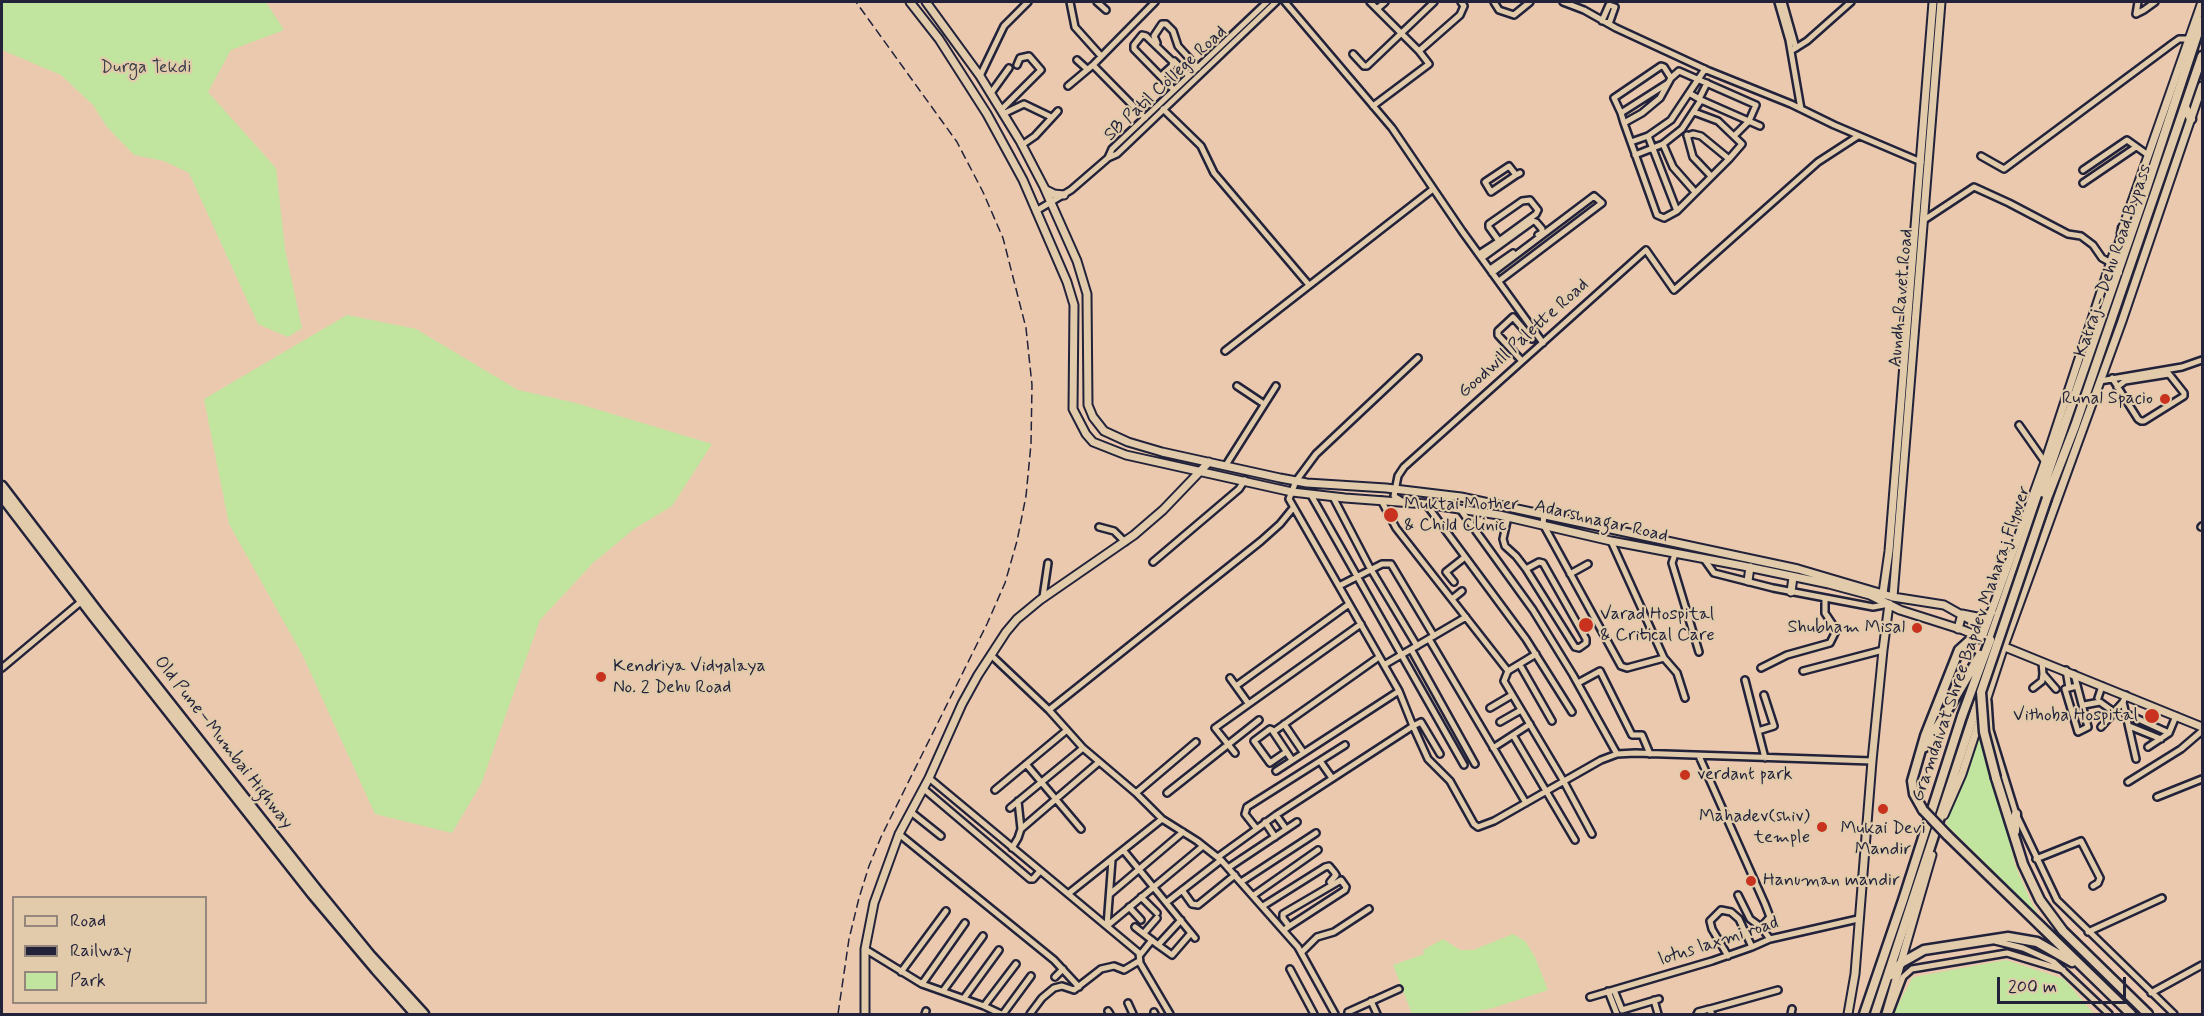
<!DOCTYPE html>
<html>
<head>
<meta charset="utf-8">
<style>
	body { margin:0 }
	#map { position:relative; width:2204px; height:1016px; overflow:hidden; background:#eac9ae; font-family:Mynerve,sans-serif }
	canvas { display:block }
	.frame { position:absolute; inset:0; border:3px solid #22223b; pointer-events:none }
	.legend { position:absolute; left:12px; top:896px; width:195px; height:108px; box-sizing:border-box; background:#e1cbaa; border:2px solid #95877e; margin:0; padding:8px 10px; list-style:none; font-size:18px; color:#22223b }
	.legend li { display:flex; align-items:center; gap:12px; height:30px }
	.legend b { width:30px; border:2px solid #95877e }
	.scale { position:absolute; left:1997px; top:977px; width:129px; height:27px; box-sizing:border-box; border:3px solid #22223b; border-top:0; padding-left:8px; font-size:18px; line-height:21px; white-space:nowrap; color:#22223b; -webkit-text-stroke:4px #e1cbaa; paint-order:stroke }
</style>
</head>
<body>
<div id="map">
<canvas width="2204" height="1016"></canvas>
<div class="frame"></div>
<ul class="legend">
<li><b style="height:8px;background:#e1cbaa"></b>Road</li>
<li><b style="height:8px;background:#22223b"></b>Railway</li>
<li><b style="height:16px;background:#c1e59f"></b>Park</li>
</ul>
<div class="scale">200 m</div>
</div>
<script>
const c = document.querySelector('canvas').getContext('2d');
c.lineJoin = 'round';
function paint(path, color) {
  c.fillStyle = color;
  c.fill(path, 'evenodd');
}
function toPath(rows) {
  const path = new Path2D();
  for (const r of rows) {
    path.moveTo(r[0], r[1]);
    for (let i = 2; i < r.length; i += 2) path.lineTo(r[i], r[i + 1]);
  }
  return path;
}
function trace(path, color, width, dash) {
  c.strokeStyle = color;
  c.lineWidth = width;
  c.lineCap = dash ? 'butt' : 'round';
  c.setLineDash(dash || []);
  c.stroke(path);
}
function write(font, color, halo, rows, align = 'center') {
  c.font = font + ' Mynerve,sans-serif';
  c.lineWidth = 4.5;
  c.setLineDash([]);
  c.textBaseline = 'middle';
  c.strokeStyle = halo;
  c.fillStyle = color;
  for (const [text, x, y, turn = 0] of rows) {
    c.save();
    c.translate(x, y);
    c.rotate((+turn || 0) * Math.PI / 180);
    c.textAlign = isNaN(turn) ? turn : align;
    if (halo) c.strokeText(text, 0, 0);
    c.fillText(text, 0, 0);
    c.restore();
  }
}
const green = toPath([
	[2,2,266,2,284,30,231,50,208,92,276,168,285,249,302,328,288,337,258,324,189,173,164,161,134,155,107,127,93,105,61,75,2,50],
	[347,315,416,329,518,390,576,403,712,444,672,506,634,529,593,563,540,620,481,784,452,833,375,814,303,656,229,524,204,399],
	[1979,732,2002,810,2015,865,2031,902,2039,916,1946,824],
	[1513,934,1525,941,1535,957,1548,990,1493,1008,1460,1014,1412,1014,1393,965,1424,954,1423,950,1443,939,1460,950,1473,950],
	[2006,960,2064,979,2094,1014,1893,1014,1913,977]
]);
const minor = toPath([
	[1070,2,1075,27,1101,56],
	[1097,2,1106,10],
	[1285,2,1392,128,1462,231,1543,343],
	[1370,2,1419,51,1429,64,1373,106],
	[1494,2,1499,10,1514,15,1530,2],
	[1563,2,1584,10,1616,28,1709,71,1791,104,1834,125,1921,162],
	[1778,2,1789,40,1801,109],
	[1783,2,1796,48],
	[2138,2,2136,14,2144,10,2155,2],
	[1377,9,1385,2],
	[1602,21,1609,5,1615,7,1609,24],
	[1157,43,1154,36,1162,24,1166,24,1173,31,1178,46,1198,68],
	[1419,51,1460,15,1464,6,1461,2],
	[1791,51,1807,41,1851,2],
	[1353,54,1364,66,1367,66,1434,2],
	[1077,60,1087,69],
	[1174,61,1189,76],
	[980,76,1004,26,1028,2],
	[1161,76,1172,66,1173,62,1146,36,1142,35,1134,45,1134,49,1174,90],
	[1068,86,1093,65],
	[991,93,1009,68],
	[1699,99,1707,83],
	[1701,100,1760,126],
	[1163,109,1201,146,1214,173,1309,285],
	[1001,110,1041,70,1029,56,1020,58,1017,65],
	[1694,112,1718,121,1742,144,1729,159],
	[1621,113,1614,98,1661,66,1664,67,1671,78],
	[1003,114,1024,104,1049,116],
	[1145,118,1093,65,1155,2],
	[1624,123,1621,113,1668,83],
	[1687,135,1693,157,1711,176],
	[1687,136,1693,134,1701,136,1729,159,1677,211,1648,136,1671,120,1689,93],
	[1631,142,1648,136],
	[1663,144,1673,167,1695,192],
	[1022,145,1035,136,1058,111],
	[1635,155,1663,144,1682,129,1701,100,1689,93,1705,69],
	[1981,156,2004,169,2172,44,2179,39,2188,39],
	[1108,158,1112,149,1267,2],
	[2083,170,2127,140,2148,155],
	[1516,175,1509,166,1485,182,1491,192,1516,175,1520,173],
	[2083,183,2136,147],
	[1036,211,1071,190,1108,158,1117,154,1276,2],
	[1677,211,1664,218,1657,215,1624,123,1642,113,1660,98,1671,78,1679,71,1756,105,1749,121,1734,136],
	[1924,220,1974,187,2009,203,2068,234,2081,236,2093,245,2102,258,2111,263],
	[1479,254,1499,241,1536,214,1538,210,1530,200,1522,201,1489,224,1489,227,1499,241],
	[1482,258,1533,221,1536,222,1542,229,1542,233,1538,235],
	[1490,269,1513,253],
	[1492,273,1594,196,1602,203,1499,281],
	[1225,351,1433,189],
	[1522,361,1498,335,1498,331,1513,317,1532,339],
	[2112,378,2138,419,2141,421,2144,421,2184,396,2184,393,2169,374,2125,381,2117,387],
	[2100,381,2182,367,2202,360],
	[1237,386,1264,404],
	[2019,425,2045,462],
	[1226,465,1276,386],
	[1311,495,1464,765],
	[1333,497,1369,566,1417,646],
	[1381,500,1396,528,1508,671],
	[1402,501,1394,496,1398,476,1404,467,1646,250,1674,290,1818,162,1858,136],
	[1426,504,1526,639,1572,712],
	[1460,509,1533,610,1573,675,1617,754],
	[1544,514,1543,524,1621,666,1627,668,1664,658],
	[1508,517,1503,539,1505,546,1516,556,1526,569,1539,562,1543,563,1586,639,1586,643,1579,648,1575,647,1526,569],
	[1099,527,1114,531,1125,542],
	[2201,527,2202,526],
	[1611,541,1664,658,1677,673,1685,698],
	[1675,554,1672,563,1699,652],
	[1704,559,1714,573,1773,588,1873,607,1889,604],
	[1153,562,1239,489,1245,480],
	[1570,574,1588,564],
	[1454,582,1446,572,1465,557],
	[1339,586,1382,564,1391,564,1434,636],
	[1043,597,1048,563],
	[1452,599,1462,591],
	[1429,639,1526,803],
	[1411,649,1475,764],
	[1536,654,1508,671,1504,681,1563,780,1592,834],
	[991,655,1049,710,1083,748,1136,793,1162,819,1197,841,1221,860,1298,947,1335,1014],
	[1384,665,1466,617],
	[1520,665,1552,721],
	[2,668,83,600],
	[1761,668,1787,655,1830,643,1835,633,1833,625,1825,613,1825,599],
	[2066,670,2069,688],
	[1803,671,1883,650],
	[2043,674,2056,689],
	[2074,674,2088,727,2078,732,2065,689,2077,686],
	[1230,678,1248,703],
	[1745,680,1765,758],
	[1578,683,1600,671,1632,735,1642,735,1650,754],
	[1236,686,1349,604],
	[2033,688,2042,681,2043,674,2042,662],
	[2126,695,2123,702,2136,759],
	[2098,698,2102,686],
	[1988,701,1990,730,2016,814,2057,900,2174,1014],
	[2084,705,2100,702,2114,712],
	[1490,708,1512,695],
	[1049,710,1261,541,1280,524,1293,508],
	[2125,713,2169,733],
	[1500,722,1521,710],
	[1284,724,1303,752],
	[2129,726,2161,739],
	[2101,727,2123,702],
	[1276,730,1379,657],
	[1758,731,1774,726,1764,695],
	[1513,735,1575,840],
	[2148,747,2169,733,2176,716],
	[1493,748,1530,724],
	[1286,752,1270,763,1254,741,1270,729,1272,730,1292,760],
	[1235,753,1215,728,1361,624],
	[1440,754,1421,722,1413,726,1428,759,1450,781,1474,824,1478,827,1494,821,1601,760,1617,754,1635,753,1872,761],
	[1699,756,1765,904,1770,917,1761,927,1770,939],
	[1320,761,1332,778],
	[1026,764,1081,829],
	[1276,771,1399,691],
	[929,778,1139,953,1140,963,1170,1014],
	[2128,782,2181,749,2202,731],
	[924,789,1030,879,1033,879,1040,871],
	[995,790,1067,730],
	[1136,793,1196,742],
	[1167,793,1259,720],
	[2157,797,2202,779],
	[1010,808,1083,748],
	[911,812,941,836],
	[1276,815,1286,829],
	[1265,822,1275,837],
	[1256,828,1245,814,1247,807,1345,745],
	[1021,829,1099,762],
	[899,834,1054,960,1079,987],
	[1012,848,1018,838,1021,829,1018,801],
	[1124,851,1195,938],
	[1218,857,1276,815,1413,726,1399,691,1289,499,1296,481,1316,454,1418,358],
	[2036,859,2081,841,2100,878,2098,883,2093,886],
	[1228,868,1297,822],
	[1241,882,1316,833],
	[1182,890,1192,904,1198,905,1235,875],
	[1068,894,1162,819],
	[1110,894,1183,832],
	[1254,895,1318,850],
	[1738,895,1750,919,1761,927],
	[1141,897,1157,913],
	[1167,902,1221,860],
	[1263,906,1325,867,1329,866,1334,872,1336,875,1330,882],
	[1129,907,1141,920],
	[1107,926,1203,846],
	[1107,926,1112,860],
	[1135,927,1158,945,1181,920],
	[1284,930,1288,927,1345,890,1346,887,1341,880,1283,914,1283,918,1289,926],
	[2088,932,2162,898],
	[1144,933,1157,918],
	[1995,941,2023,948,2054,962,2109,1014],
	[1158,945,1172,955,1191,933],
	[865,949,922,984,984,1006,1001,1014],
	[1302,952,1317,937,1334,932,1369,909],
	[1140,955,1152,940],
	[1728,956,1712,929,1710,921,1721,910,1731,912,1739,919,1752,947],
	[1290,969,1314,1014],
	[901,972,946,911],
	[1055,977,1063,969],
	[922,984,965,923],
	[1614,990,1622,1010,1659,999],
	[943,991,983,936],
	[1608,991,1617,1014],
	[2151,993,2202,965],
	[1590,997,1712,961,1752,947,1770,939,1858,919],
	[964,998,999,950],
	[1654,1000,1658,1014],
	[1371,1001,1377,1014],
	[1128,1003,1133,1014],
	[984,1006,1016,964],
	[1710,1009,1778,990],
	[1108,1011,1110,1014],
	[1154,1012,1155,1014],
	[1348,1012,1399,989],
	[925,1014,926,1011],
	[1003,1014,1031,976],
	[1030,1014,1042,998,1054,988,1062,986,1074,990,1101,969,1114,966,1124,970,1139,961],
	[1697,1014,1698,1012,1709,1009,1712,1014],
	[1791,1014,1792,1009],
	[1889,1014,1903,977,1912,969,2007,953,2063,970]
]);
const major = toPath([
	[910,2,939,39,987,114,1023,180,1067,282,1074,305,1073,409,1086,434,1093,442,1126,455,1292,492,1345,498,1426,504,1499,515,1611,541,1743,566,1829,584,1870,595,1900,610,1963,630,2202,727],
	[926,2,980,76,1020,141,1044,187,1077,261,1087,294,1088,405,1093,417,1104,431,1128,442,1162,452,1280,478,1307,483,1386,488,1461,497,1798,569,1893,597,1944,605,1976,623,1981,637],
	[1046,190,1054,194,1064,195],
	[2121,233,2202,2],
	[1748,581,1750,567],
	[1791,592,1793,577],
	[1883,593,1889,551,1933,2],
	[1893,597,1941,2],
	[1958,629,1962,614,1977,617,1985,616,1992,612],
	[1982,638,2045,462,2113,255],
	[1944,815,1962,774,2004,646,2122,321,2202,86],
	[865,1014,865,949,874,903,899,834,929,778,962,704,978,675,1006,632,1017,619,1040,600,1134,535,1163,510,1209,462],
	[1848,1014,1855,974,1872,761,1883,650,1889,604],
	[1886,1014,1932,855]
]);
const highway = toPath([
	[2185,107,2191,119],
	[2118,272,2115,258,2123,234,2123,228],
	[2,486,98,612,318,891,371,956,424,1014],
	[2,497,93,616,312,894,376,970,415,1014],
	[2047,498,2075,426,2202,56],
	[1990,640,2142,202,2202,20],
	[1925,747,1953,701],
	[1996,778,2023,864,2040,900,2063,931,2148,1014],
	[1923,810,1914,794,1912,781,1925,736,1959,650,1969,641,1981,637],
	[2015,831,2016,814],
	[1947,835,2131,1014],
	[1891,975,1901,963,1924,950,2008,937,2037,942,2072,962],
	[1864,1014,1903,900,1962,716],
	[1875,1014,1981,693]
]);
const rail = toPath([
	[838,1014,849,939,859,898,869,866,881,837,987,624,1005,583,1017,541,1026,496,1031,444,1032,385,1026,328,1003,238,983,192,957,142,856,2]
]);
const highwayBridge = toPath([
	[1953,701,1980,655],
	[1962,716,1990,640],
	[1996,778,1984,732,1981,692,2047,498],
	[1923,810,1947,835]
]);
const markers = [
	[2165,399,6,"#c8321e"],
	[1391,515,8,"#c8321e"],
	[1586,625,8,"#c8321e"],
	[1917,628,6,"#c8321e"],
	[601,677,6,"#c8321e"],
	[2152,716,8,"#c8321e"],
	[1685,775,6,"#c8321e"],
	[1883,809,6,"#c8321e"],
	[1822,827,6,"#c8321e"],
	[1751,881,6,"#c8321e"]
];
const parkNames = [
	["Durga Tekdi",146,68]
];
const streetNames = [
	["SB Patil College Road",1166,84,-43],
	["Katraj - Dehu Road Bypass",2114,261,-71],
	["Aundh-Ravet Road",1902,298,-85],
	["Goodwill Palette Road",1524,339,-42],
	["Adarshnagar Road",1601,522,13],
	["Gramdaivat Shree Bapdev Maharaj Flyover",1972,644,-71],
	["Old Pune–Mumbai Highway",223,743,52],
	["lotus laxmi road",1719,942,-18]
];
const poiNames = [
	["Runal Spacio",2153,399,"right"],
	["Muktai Mother",1404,505],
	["& Child Clinic",1404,526],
	["Varad Hospital",1600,615],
	["& Critical Care",1600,636],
	["Shubham Misal",1905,628,"right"],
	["Kendriya Vidyalaya",613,667],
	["No. 2 Dehu Road",613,688],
	["Vithoba Hospital",2138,716,"right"],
	["verdant park",1697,775],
	["Mahadev(shiv)",1810,817,"right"],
	["temple",1810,838,"right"],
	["Mukai Devi",1883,829,"center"],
	["Mandir",1883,850,"center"],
	["Hanuman mandir",1763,881]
];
paint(green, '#c1e59f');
trace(minor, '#22223b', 10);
trace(major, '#22223b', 11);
trace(highway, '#22223b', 13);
trace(minor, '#e1cbaa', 5);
trace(major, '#e1cbaa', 7);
trace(highway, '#e1cbaa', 8);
trace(rail, '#22223b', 1.5, [9, 4.5]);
trace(highwayBridge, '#22223b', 13, []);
trace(highwayBridge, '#e1cbaa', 8);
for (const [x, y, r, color] of markers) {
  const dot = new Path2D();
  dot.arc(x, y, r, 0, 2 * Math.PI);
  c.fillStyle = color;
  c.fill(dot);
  trace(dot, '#e1cbaa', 2);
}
write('18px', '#3a3f4a', '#e1cbaa', parkNames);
write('18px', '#22223b', '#e1cbaa', streetNames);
write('18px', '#22223b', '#e1cbaa', poiNames, 'left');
</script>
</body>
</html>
